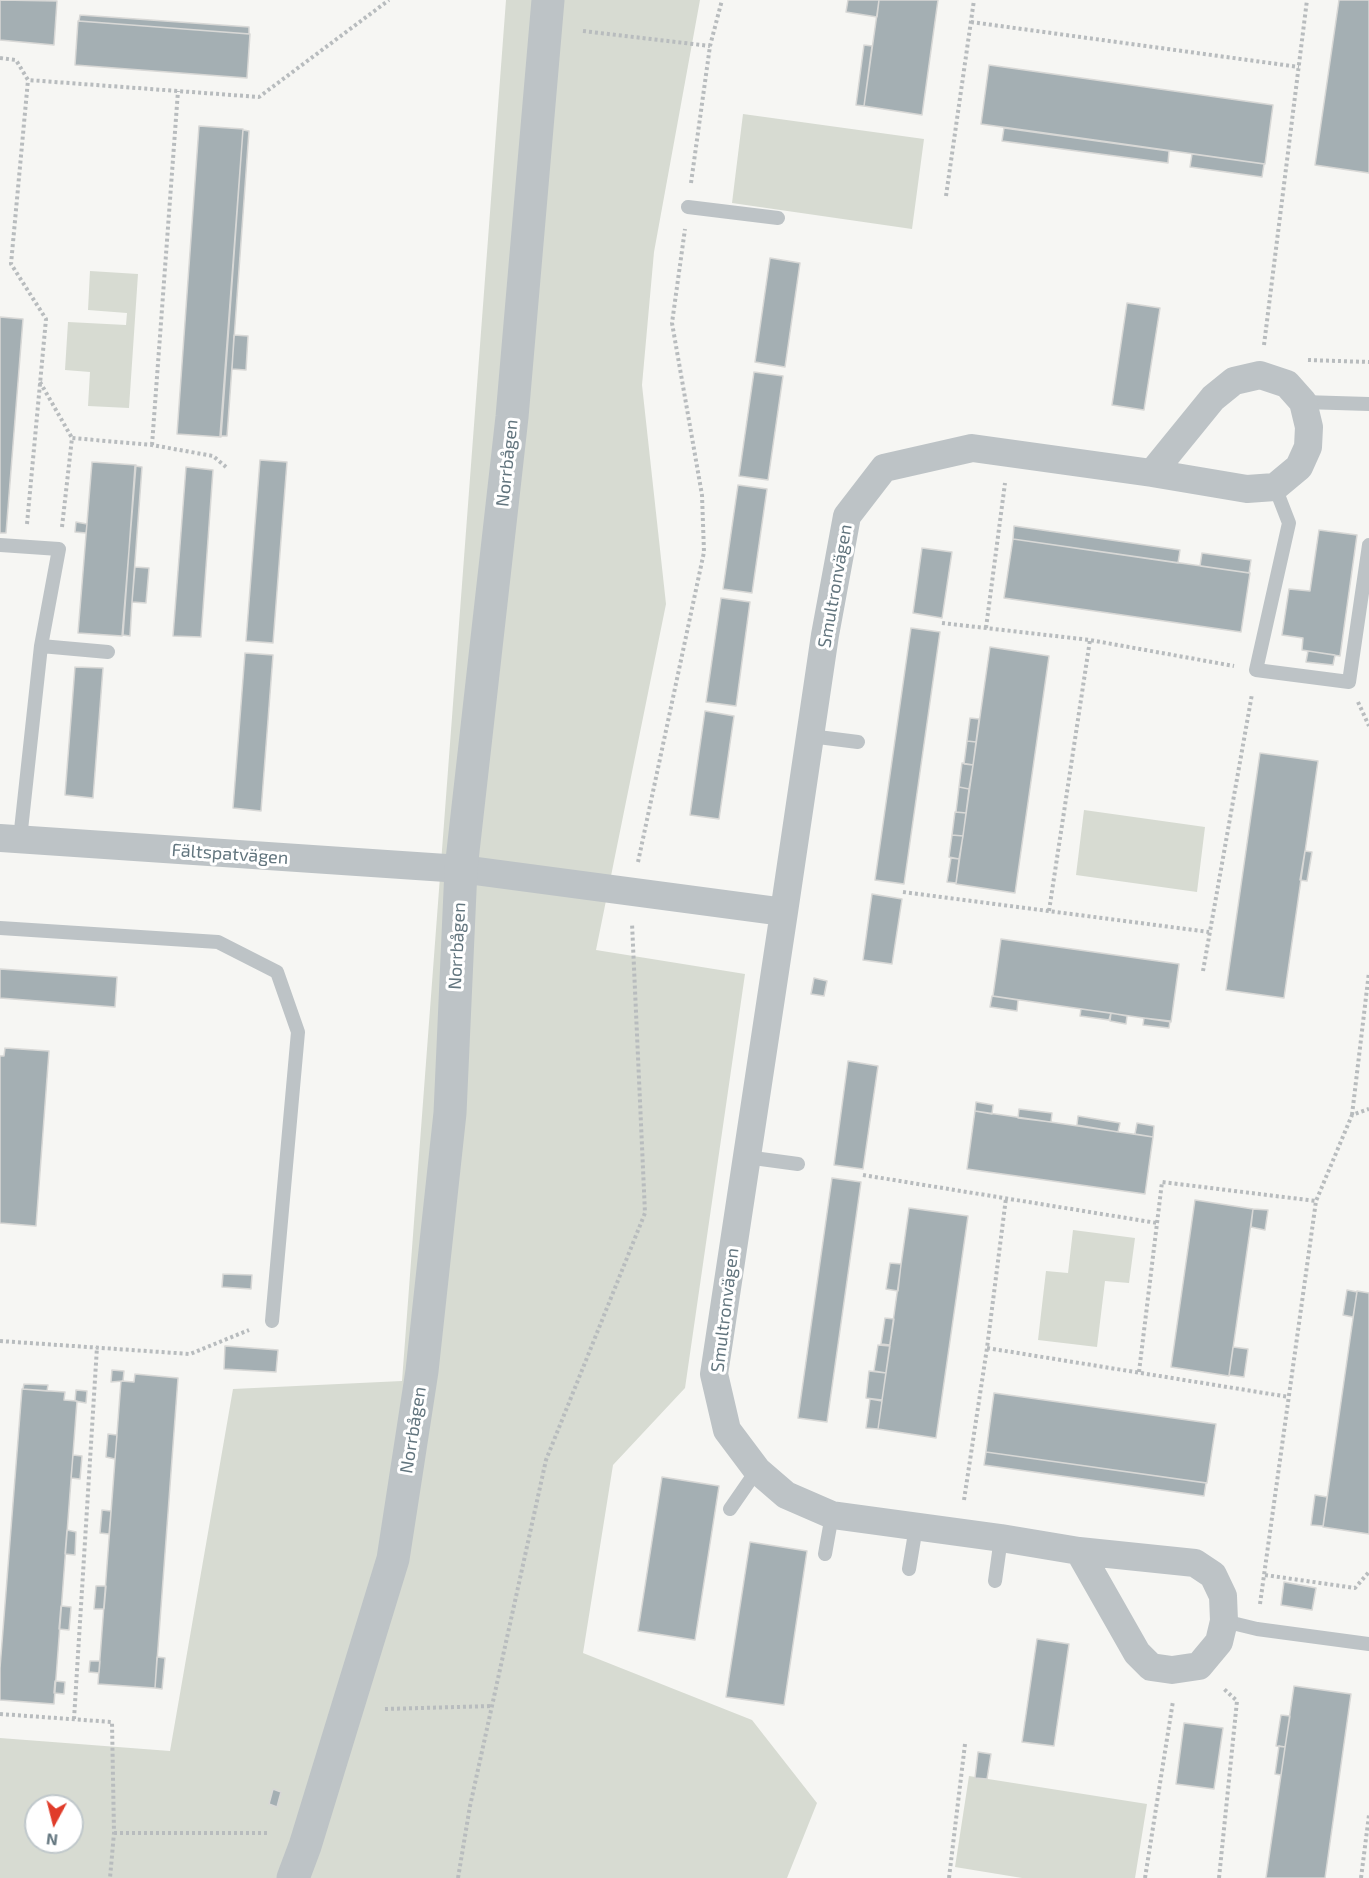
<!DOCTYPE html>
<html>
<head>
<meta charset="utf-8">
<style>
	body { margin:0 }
	#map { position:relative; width:1369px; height:1878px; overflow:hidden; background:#f6f6f3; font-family:"Exo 2",sans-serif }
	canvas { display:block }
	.north { position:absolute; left:24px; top:1794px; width:60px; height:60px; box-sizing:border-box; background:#fff; border:2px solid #c0c8cb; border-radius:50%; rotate:187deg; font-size:16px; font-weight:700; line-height:24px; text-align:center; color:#62757e }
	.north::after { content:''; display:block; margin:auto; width:21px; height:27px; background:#e03c2a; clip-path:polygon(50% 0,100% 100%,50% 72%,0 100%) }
</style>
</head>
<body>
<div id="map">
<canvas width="1369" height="1878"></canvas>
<div class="north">N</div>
</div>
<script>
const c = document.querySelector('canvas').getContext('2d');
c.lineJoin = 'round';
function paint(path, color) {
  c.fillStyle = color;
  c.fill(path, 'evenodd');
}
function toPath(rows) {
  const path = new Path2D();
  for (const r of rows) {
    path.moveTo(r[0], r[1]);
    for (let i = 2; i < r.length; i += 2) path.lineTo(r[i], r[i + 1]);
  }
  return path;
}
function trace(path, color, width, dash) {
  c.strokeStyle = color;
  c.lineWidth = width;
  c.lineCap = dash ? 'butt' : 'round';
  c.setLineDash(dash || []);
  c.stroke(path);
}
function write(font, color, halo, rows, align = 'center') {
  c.font = font + ' "Exo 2",sans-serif';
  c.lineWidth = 6;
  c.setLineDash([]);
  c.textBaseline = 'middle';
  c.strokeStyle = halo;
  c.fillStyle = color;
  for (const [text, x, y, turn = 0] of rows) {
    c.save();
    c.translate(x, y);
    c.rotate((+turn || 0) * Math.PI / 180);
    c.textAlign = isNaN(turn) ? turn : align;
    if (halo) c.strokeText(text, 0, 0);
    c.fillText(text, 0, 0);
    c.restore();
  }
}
const green = toPath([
	[506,0,700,0,654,252,642,385,666,604,596,950,745,974,685,1388,613,1465,583,1653,752,1720,817,1803,787,1878,0,1878,0,1738,170,1751,233,1389,402,1381],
	[36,1806,72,1806,72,1842,36,1842],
	[743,114,924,139,912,229,732,203],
	[90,271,138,274,129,408,88,406,90,372,65,370,68,322,126,325,127,313,88,310],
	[1084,810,1205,827,1197,892,1076,875],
	[1073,1230,1135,1238,1129,1283,1105,1281,1097,1347,1038,1340,1046,1271,1068,1273],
	[969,1776,1147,1804,1135,1878,1022,1878,955,1867]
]);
const building = toPath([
	[0,0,57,1,54,45,0,40,0,0],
	[848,0,879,0,877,17,846,12,848,0],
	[879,0,938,0,922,115,864,106,879,0],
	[1339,0,1369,0,1369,173,1315,165,1339,0],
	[80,15,249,27,249,34,79,21,80,15],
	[78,21,250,34,247,78,75,65,78,21],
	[864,45,872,46,864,106,856,105,864,45],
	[989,65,1273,105,1265,164,981,124,989,65],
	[199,126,243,129,221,437,177,434,199,126],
	[1004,128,1169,151,1168,163,1002,141,1004,128],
	[243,130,249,131,227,436,220,436,243,130],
	[1192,154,1264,164,1262,177,1190,167,1192,154],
	[770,258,800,263,785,367,755,362,770,258],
	[1127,303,1160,308,1144,410,1112,405,1127,303],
	[0,317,23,319,6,533,0,533,0,317],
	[234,335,248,336,246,370,232,369,234,335],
	[754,372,783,376,768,480,739,476,754,372],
	[260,460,287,462,273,643,246,641,260,460],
	[92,462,136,465,122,636,78,633,92,462],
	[135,466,142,467,132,602,130,636,123,635,135,466],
	[186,467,213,470,201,637,173,636,186,467],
	[738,485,767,489,752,593,723,589,738,485],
	[76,522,87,524,86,533,75,532,76,522],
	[1014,526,1180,550,1178,563,1013,539,1014,526],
	[1319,530,1357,535,1340,656,1302,650,1303,638,1282,635,1289,589,1310,591,1319,530],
	[1013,539,1250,573,1241,632,1004,598,1013,539],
	[922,548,952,552,942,618,913,613,922,548],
	[1202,553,1251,560,1249,573,1200,566,1202,553],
	[135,567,149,568,146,603,132,602,135,567],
	[721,598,750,602,736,706,706,702,721,598],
	[911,628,940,632,904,884,875,880,911,628],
	[990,647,1049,656,1015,893,956,884,990,647],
	[1308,651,1335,655,1333,665,1306,662,1308,651],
	[245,653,273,655,261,811,233,808,245,653],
	[75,667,103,668,93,798,65,795,75,667],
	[705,711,734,716,719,819,690,815,705,711],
	[970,718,979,719,976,742,967,741,970,718],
	[967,741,976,742,973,765,964,764,967,741],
	[1260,753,1318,761,1284,998,1226,990,1260,753],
	[962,763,973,765,969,789,959,787,962,763],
	[959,787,969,789,966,813,956,812,959,787],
	[955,812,966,813,963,836,952,835,955,812],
	[952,835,963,836,959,859,949,857,952,835],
	[1305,851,1312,852,1307,881,1300,880,1305,851],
	[951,858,959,859,956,883,947,882,951,858],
	[872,894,902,899,892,964,863,960,872,894],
	[1001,939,1179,964,1171,1022,993,996,1001,939],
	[0,969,117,977,115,1007,0,998,0,969],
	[814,978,827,981,824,996,811,994,814,978],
	[992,996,1018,1000,1017,1011,990,1007,992,996],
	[1081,1009,1111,1013,1109,1020,1080,1016,1081,1009],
	[1111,1013,1127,1016,1126,1024,1110,1021,1111,1013],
	[1144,1018,1170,1021,1169,1028,1143,1025,1144,1018],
	[5,1048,49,1051,36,1226,0,1223,0,1056,4,1056,5,1048],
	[848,1061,878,1066,863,1169,834,1165,848,1061],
	[976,1102,993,1105,992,1114,975,1111,976,1102],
	[1019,1109,1052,1113,1051,1122,1018,1118,1019,1109],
	[975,1111,1153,1137,1145,1194,967,1169,975,1111],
	[1078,1116,1120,1123,1118,1132,1077,1125,1078,1116],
	[1137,1123,1154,1126,1153,1137,1135,1134,1137,1123],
	[832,1178,861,1182,827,1422,798,1418,832,1178],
	[1195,1200,1253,1209,1229,1376,1171,1367,1195,1200],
	[909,1208,968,1216,936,1438,878,1429,909,1208],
	[1253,1209,1268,1210,1265,1230,1251,1227,1253,1209],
	[890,1263,901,1264,898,1291,886,1289,890,1263],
	[223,1274,252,1275,251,1289,222,1287,223,1274],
	[1347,1290,1357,1292,1353,1317,1343,1315,1347,1290],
	[1357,1291,1369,1293,1369,1534,1323,1527,1357,1291],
	[885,1318,894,1319,890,1345,881,1344,885,1318],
	[878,1345,890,1346,886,1373,874,1371,878,1345],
	[225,1346,278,1350,276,1372,224,1369,225,1346],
	[1233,1347,1248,1349,1244,1377,1229,1375,1233,1347],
	[112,1370,124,1371,123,1381,111,1382,112,1370],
	[869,1371,886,1373,882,1400,866,1398,869,1371],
	[135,1374,178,1378,155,1688,98,1684,121,1381,134,1382,135,1374],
	[24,1384,48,1385,47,1391,23,1389,24,1384],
	[22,1389,65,1392,64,1400,77,1401,54,1704,0,1700,0,1668,22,1389],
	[76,1390,87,1391,86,1403,75,1401,76,1390],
	[994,1393,1216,1424,1207,1483,986,1452,994,1393],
	[870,1399,882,1401,878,1429,866,1428,870,1399],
	[108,1434,117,1435,115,1459,106,1457,108,1434],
	[986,1452,1206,1483,1204,1496,984,1465,986,1452],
	[73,1455,82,1456,80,1479,71,1478,73,1455],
	[662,1477,719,1486,695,1640,638,1631,662,1477],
	[1315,1495,1327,1497,1323,1526,1311,1525,1315,1495],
	[102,1510,111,1511,109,1534,100,1533,102,1510],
	[67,1530,76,1532,75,1555,65,1554,67,1530],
	[750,1542,807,1551,784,1705,726,1697,750,1542],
	[1284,1582,1316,1588,1312,1610,1281,1605,1284,1582],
	[96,1586,106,1586,104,1609,94,1609,96,1586],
	[61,1606,71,1607,69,1630,59,1629,61,1606],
	[1037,1639,1069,1644,1054,1746,1022,1742,1037,1639],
	[157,1657,165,1658,162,1689,155,1688,157,1657],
	[90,1661,100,1661,99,1673,89,1672,90,1661],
	[55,1681,65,1682,64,1694,54,1693,55,1681],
	[1294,1686,1351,1694,1325,1878,1266,1878,1294,1686],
	[1281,1715,1290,1716,1285,1747,1276,1746,1281,1715],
	[1184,1723,1223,1728,1214,1789,1176,1784,1184,1723],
	[1279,1746,1285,1747,1281,1775,1275,1774,1279,1746],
	[978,1752,991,1754,987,1779,975,1778,978,1752],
	[273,1789,281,1792,277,1807,269,1804,273,1789]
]);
const path = toPath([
	[971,22,1299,67],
	[583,31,710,46],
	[0,58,16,60,28,80,259,97,389,0],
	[691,183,710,46,722,0],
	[946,196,974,0],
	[1264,345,1307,0],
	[1308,360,1369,362],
	[40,382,72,438],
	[152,445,178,91],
	[27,524,46,319,11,264,28,80],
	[62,527,72,438,152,445,213,456,226,467],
	[942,623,1090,640,1234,666],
	[986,628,1005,483],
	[1358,702,1369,726],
	[638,862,704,552,702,495,672,323,685,229],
	[903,892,1209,932],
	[1049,911,1090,640],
	[1203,971,1252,694],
	[1352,1115,1369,972],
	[863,1175,1157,1223],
	[0,1341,190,1354,249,1330],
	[987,1348,1289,1397],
	[1139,1372,1162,1182,1316,1201],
	[964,1500,987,1348,1006,1198],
	[1265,1575,1355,1588,1369,1572],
	[1260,1604,1316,1201,1352,1115,1369,1109],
	[385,1709,492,1706],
	[0,1714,112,1722,114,1833,110,1878],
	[74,1719,97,1347],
	[114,1833,268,1833],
	[458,1878,470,1806,546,1460,645,1213,632,923],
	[949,1878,965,1744],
	[1145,1878,1173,1701],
	[1219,1878,1237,1701,1223,1688],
	[1361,1878,1369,1815]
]);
const service = toPath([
	[688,207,778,218],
	[1303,402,1369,404],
	[1275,487,1289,523,1256,670,1349,682,1369,545],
	[0,545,59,549,41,646,20,839],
	[41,646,108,652],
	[810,736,858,742],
	[0,928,218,942,277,972,298,1032,272,1321],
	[746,1157,798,1164],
	[730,1509,757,1470],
	[825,1554,832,1515],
	[909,1569,916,1527],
	[995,1581,1001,1538],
	[1224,1621,1257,1629,1369,1644]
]);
const minor = toPath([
	[0,838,461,869,784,912,714,1374,727,1430,757,1470,786,1495,832,1515,1001,1538,1079,1551,1137,1653,1151,1667,1172,1670,1199,1666,1219,1642,1224,1621,1223,1596,1213,1575,1195,1563,1079,1551],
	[784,912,825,635,847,516,884,468,972,448,1152,473,1247,489,1275,487,1299,467,1308,447,1309,427,1303,402,1287,384,1260,375,1234,381,1213,398,1152,473]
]);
const tertiary = toPath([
	[293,1878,305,1846,393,1559,422,1371,450,1113,461,869,512,417,548,0]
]);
const streetNames = [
	["Norrbågen",507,463,-84],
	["Smultronvägen",835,586,-80],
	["Fältspatvägen",230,854,4],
	["Norrbågen",457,946,-87],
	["Smultronvägen",725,1310,-83],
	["Norrbågen",413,1430,-81]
];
paint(green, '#d7dbd2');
paint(building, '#a4afb3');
trace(building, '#d8d8d6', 1.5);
trace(path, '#b8bcbe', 4, [3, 3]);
trace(service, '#bdc3c6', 14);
trace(minor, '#bdc3c6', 28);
trace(tertiary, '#bdc3c6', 33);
write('18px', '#62757e', '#fff', streetNames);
</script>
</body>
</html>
